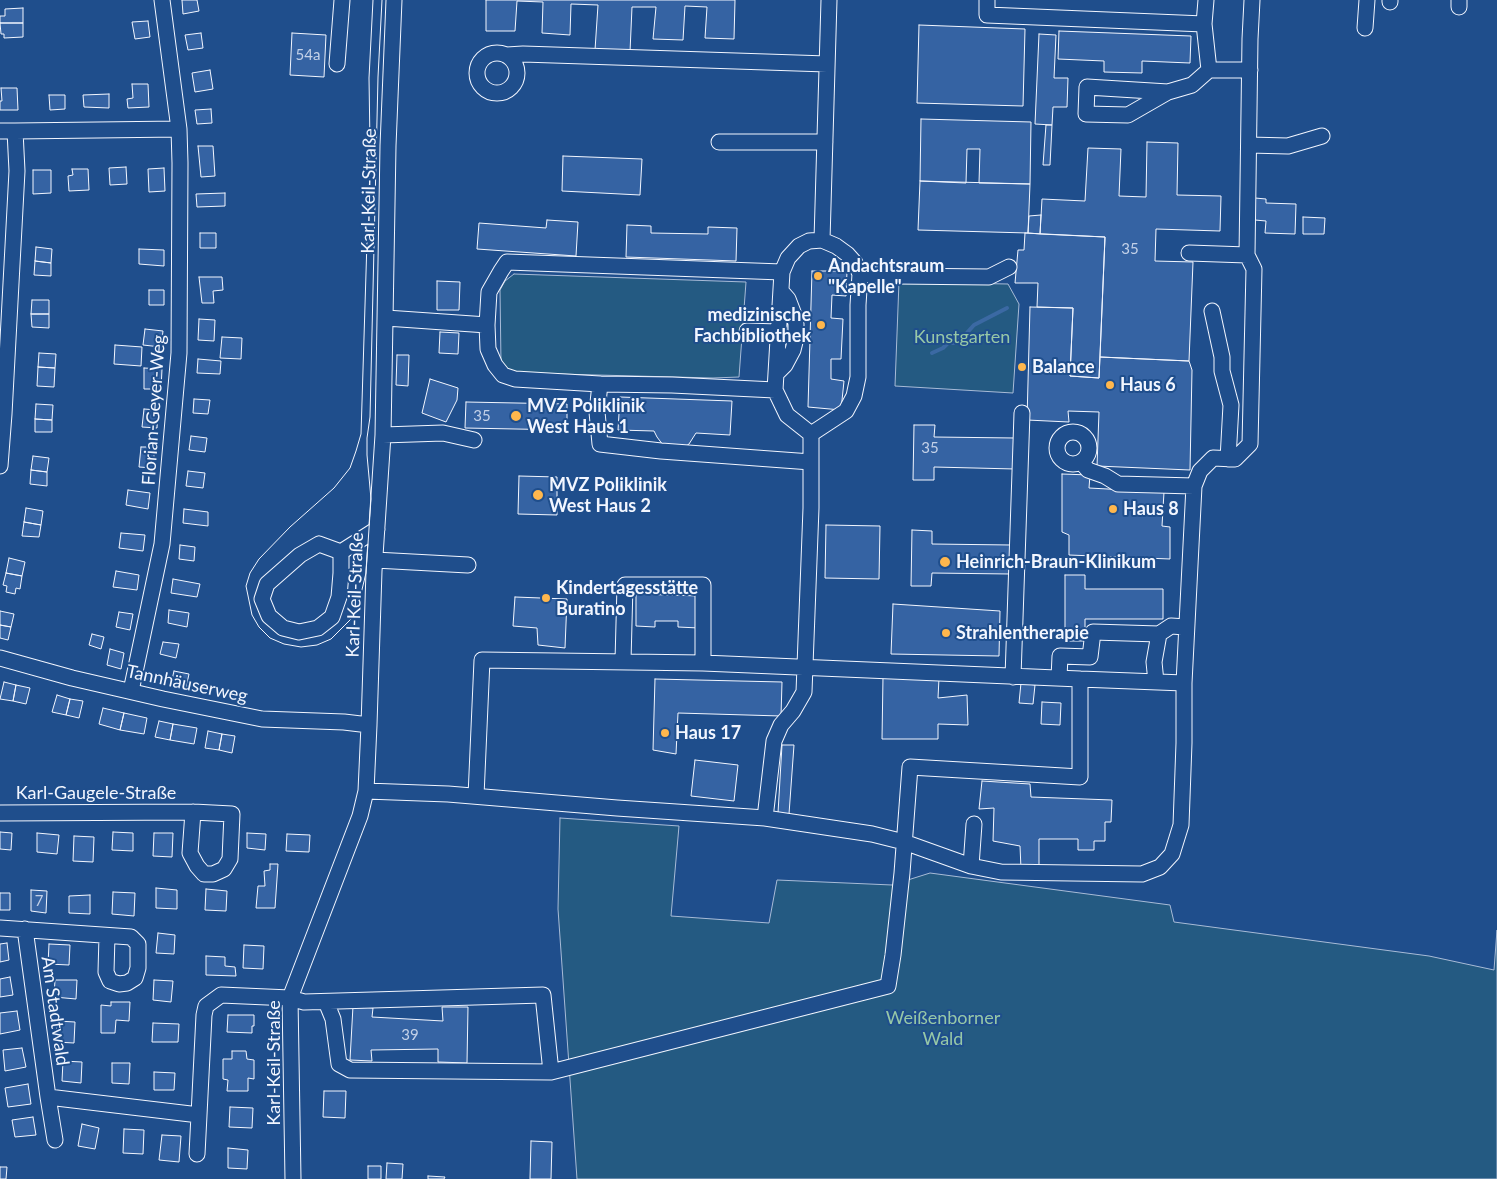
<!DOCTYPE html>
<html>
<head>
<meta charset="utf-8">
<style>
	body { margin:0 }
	canvas { display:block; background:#1f4e8c }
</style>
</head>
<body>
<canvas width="1497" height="1179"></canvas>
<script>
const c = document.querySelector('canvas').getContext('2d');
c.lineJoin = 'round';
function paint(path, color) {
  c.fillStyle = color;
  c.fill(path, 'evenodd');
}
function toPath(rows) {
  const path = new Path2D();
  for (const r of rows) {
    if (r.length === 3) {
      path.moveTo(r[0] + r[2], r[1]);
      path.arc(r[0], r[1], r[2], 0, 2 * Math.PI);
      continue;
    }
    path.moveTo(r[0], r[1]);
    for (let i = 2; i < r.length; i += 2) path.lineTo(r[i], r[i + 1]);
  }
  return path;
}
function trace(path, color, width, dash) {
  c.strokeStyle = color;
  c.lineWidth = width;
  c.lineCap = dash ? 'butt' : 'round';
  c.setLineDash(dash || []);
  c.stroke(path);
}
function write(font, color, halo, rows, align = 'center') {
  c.font = font + ' Lato,sans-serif';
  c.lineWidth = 4;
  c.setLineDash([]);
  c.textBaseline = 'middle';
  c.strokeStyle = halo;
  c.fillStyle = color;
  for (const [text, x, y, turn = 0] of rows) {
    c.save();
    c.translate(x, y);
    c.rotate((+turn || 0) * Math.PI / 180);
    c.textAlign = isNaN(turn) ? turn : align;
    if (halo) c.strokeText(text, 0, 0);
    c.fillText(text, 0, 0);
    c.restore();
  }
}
const green = toPath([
	[514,274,746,282,739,377,713,378,520,373,510,371,501,363,500,290,505,281,514,274],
	[899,282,1008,284,1019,304,1013,393,895,386,899,282],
	[560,818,679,826,671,916,769,923,777,880,892,885,930,873,1170,905,1174,922,1429,956,1494,970,1497,930,1497,1179,577,1179,558,909,560,818]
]);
const stream = toPath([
	[932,353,943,348,948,343,954,343,965,335,974,325,1007,308]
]);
const building = toPath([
	[182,0,197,0,199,11,183,14,182,0],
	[486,0,735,0,734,39,705,38,707,7,685,6,683,40,653,39,656,7,632,7,630,52,595,50,598,5,571,4,570,35,542,33,543,2,517,1,515,31,486,31,486,0],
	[23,8,23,23,0,23,0,16,5,16,5,9,23,8],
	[148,21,150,37,135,39,132,22,148,21],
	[0,23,23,23,23,37,4,38,4,34,1,34,0,23],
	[919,25,1025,29,1023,106,917,103,919,25],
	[1059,31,1191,36,1190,63,1142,61,1142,73,1104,72,1104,61,1058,59,1059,31],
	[201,33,203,48,188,50,185,35,201,33],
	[292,33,326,35,324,77,290,75,292,33],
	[1039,34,1056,35,1054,78,1068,78,1067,107,1053,107,1052,125,1035,124,1039,34],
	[210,70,213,89,195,92,192,73,210,70],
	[132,84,148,84,149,107,128,108,127,99,133,98,132,84],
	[1,88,17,88,18,110,0,110,0,101,2,101,1,88],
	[109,94,109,108,84,107,83,95,109,94],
	[49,95,65,95,65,109,50,110,49,95],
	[211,109,212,123,197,124,195,110,211,109],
	[921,119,1031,122,1030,184,979,183,980,149,967,149,966,183,920,181,921,119],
	[1046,125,1052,125,1050,165,1043,165,1046,125],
	[1147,142,1178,143,1177,195,1221,196,1220,231,1156,229,1155,261,1193,262,1189,361,1100,357,1105,237,1040,234,1042,199,1085,201,1088,148,1121,149,1119,196,1146,197,1147,142],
	[198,146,213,146,215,176,201,177,198,146],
	[563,156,642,159,640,195,562,191,563,156],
	[126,167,127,184,110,185,109,168,126,167],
	[164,168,165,191,149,192,148,169,164,168],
	[72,169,88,169,89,190,69,191,68,176,73,175,72,169],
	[33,170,51,170,51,193,33,194,33,170],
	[920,181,1030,184,1028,233,918,230,920,181],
	[225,193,225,206,197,207,196,194,225,193],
	[1255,198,1266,199,1266,203,1296,204,1295,234,1265,233,1266,221,1255,220,1255,198],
	[1041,215,1040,234,1028,233,1029,216,1041,215],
	[1303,217,1325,218,1324,234,1303,234,1303,217],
	[547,220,578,222,576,256,477,249,479,223,546,228,547,220],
	[627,225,651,226,651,233,708,234,708,227,737,228,736,261,626,257,627,225],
	[200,233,216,233,216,248,200,248,200,233],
	[1025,233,1105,237,1099,378,1070,376,1073,308,1037,307,1038,283,1015,283,1018,250,1024,250,1025,233],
	[36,247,52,249,51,263,35,261,36,247],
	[139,249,164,250,164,266,139,264,139,249],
	[35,261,51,263,51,276,34,275,35,261],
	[812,271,847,271,846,296,832,295,831,318,843,319,841,359,831,359,831,379,844,381,841,410,808,407,812,271],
	[199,277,222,277,223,290,213,291,214,303,202,303,199,277],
	[437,281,460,282,459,310,437,310,437,281],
	[149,290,164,290,164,305,149,305,149,290],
	[32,300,49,300,49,314,31,314,32,300],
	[1030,307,1073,308,1070,376,1099,378,1100,357,1189,361,1192,370,1190,470,1097,466,1099,412,1068,411,1069,422,1027,420,1030,307],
	[31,314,49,314,49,328,32,327,31,314],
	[199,319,215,320,214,341,198,340,199,319],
	[145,329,163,331,161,347,143,345,145,329],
	[440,332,459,333,458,354,439,353,440,332],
	[222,337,242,338,241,359,220,358,222,337],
	[115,345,142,347,141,366,114,364,115,345],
	[39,353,56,354,55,368,38,367,39,353],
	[397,355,409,355,408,386,396,385,397,355],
	[198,359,221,361,220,374,197,373,198,359],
	[38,367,55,368,54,387,37,386,38,367],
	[144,368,162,369,161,389,144,389,144,368],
	[430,379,458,388,457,400,446,422,422,413,430,379],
	[620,397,732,401,730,435,696,433,689,444,682,449,663,445,657,437,654,431,618,430,620,397],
	[194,399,210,400,208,414,193,413,194,399],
	[466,402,567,404,567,430,465,428,466,402],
	[36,404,53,405,52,420,35,419,36,404],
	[144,409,158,410,157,428,142,427,144,409],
	[35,419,52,420,52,432,35,432,35,419],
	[914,425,935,425,934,437,1015,438,1015,469,934,467,934,480,913,480,914,425],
	[191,436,207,438,205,452,189,450,191,436],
	[141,447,154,447,154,468,139,467,141,447],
	[33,456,49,458,47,472,31,470,33,456],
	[31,470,47,472,47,486,30,484,31,470],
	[188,471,205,473,203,488,186,486,188,471],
	[1062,474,1090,475,1089,488,1164,492,1162,526,1170,527,1170,559,1069,555,1069,535,1062,532,1062,474],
	[519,476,557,477,557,515,518,514,519,476],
	[128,490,150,493,148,509,126,505,128,490],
	[26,508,43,511,41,525,24,522,26,508],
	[184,509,208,512,208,526,183,523,184,509],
	[24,522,41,525,39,537,22,536,24,522],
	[826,525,880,526,879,579,825,578,826,525],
	[912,530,932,531,932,544,1011,545,1010,574,932,573,931,586,911,586,912,530],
	[121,533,145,535,143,551,119,548,121,533],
	[180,545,195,547,194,561,179,559,180,545],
	[9,558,25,562,22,576,6,573,9,558],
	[116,571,139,575,137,590,113,587,116,571],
	[6,573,22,576,20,589,16,588,15,594,6,592,7,586,3,585,6,573],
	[1065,575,1085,575,1085,589,1163,589,1163,619,1085,619,1085,641,1065,641,1065,575],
	[173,579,200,584,197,597,171,593,173,579],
	[636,594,700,596,699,628,678,627,678,621,655,621,655,627,636,626,636,594],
	[515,597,567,599,565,648,538,645,537,628,513,626,515,597],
	[893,604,1000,611,999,656,891,654,893,604],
	[169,610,189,613,187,627,168,623,169,610],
	[0,611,14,614,11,627,0,625,0,611],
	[119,612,133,614,130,630,116,627,119,612],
	[0,625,11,627,8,640,0,638,0,625],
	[92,634,104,637,101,649,89,645,92,634],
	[163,642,179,644,176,658,160,654,163,642],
	[110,649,124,653,121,669,107,665,110,649],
	[174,671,189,674,186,688,171,684,174,671],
	[883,677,939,678,938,698,967,695,968,725,938,724,938,739,882,739,883,677],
	[655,679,782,682,781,716,678,713,676,754,653,750,655,679],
	[4,682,16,685,13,701,0,699,4,682],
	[1021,683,1035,685,1033,704,1019,703,1021,683],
	[16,685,30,688,26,704,13,701,16,685],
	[57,695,70,699,66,715,52,712,57,695],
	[70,699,83,701,79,718,66,715,70,699],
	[1042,702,1061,703,1060,725,1041,724,1042,702],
	[103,708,124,713,120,730,99,724,103,708],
	[124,713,147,718,144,734,120,730,124,713],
	[159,721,173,724,170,740,155,737,159,721],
	[173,724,197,728,194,744,170,740,173,724],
	[208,731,222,734,219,750,205,748,208,731],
	[222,734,235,736,232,753,219,750,222,734],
	[782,745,794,745,789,814,778,813,782,745],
	[695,760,738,765,734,801,691,796,695,760],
	[982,781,1030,784,1031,797,1112,800,1111,822,1105,822,1105,841,1094,841,1094,850,1078,850,1078,839,1039,839,1039,869,1021,869,1020,846,993,841,994,808,979,809,982,781],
	[0,832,12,833,11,850,0,849,0,832],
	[113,832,133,833,133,851,112,850,113,832],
	[37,833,59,835,57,854,37,852,37,833],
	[154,833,173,833,172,857,153,856,154,833],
	[247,833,266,834,265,850,247,848,247,833],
	[287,834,310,835,309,852,286,851,287,834],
	[74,836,94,837,93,862,73,861,74,836],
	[270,864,278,864,275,908,256,908,258,886,265,886,264,871,270,870,270,864],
	[156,888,177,890,177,909,156,908,156,888],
	[206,889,227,891,226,911,205,910,206,889],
	[31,890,47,891,46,913,31,911,31,890],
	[113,892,135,893,134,916,112,914,113,892],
	[0,893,10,893,10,910,0,910,0,893],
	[90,895,90,914,69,913,69,896,90,895],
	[158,933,175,935,174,954,156,953,158,933],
	[7,943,9,960,0,962,0,944,7,943],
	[49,944,70,945,69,965,48,964,49,944],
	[244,945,264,946,263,969,243,968,244,945],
	[206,956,225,957,225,966,235,967,236,976,206,975,206,956],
	[10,977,13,995,0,997,0,979,10,977],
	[55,980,77,980,76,999,54,997,55,980],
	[154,980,173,981,171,1002,153,1000,154,980],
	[111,1002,130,1002,129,1021,116,1020,115,1033,101,1033,101,1005,111,1006,111,1002],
	[353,1006,373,1008,372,1017,443,1021,442,1007,468,1007,467,1063,438,1062,438,1049,371,1050,372,1061,350,1060,353,1006],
	[17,1011,20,1030,0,1034,0,1013,17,1011],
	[228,1015,254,1015,254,1026,252,1026,252,1033,227,1032,228,1015],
	[57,1021,75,1022,74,1043,56,1042,57,1021],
	[153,1023,179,1024,178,1042,152,1042,153,1023],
	[22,1048,26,1067,5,1071,3,1050,22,1048],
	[232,1051,246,1051,247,1059,254,1060,254,1079,248,1078,248,1091,227,1091,228,1080,223,1079,223,1059,232,1059,232,1051],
	[63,1061,82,1062,81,1083,62,1081,63,1061],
	[112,1063,130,1063,129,1084,112,1083,112,1063],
	[154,1072,175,1073,174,1090,154,1090,154,1072],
	[28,1084,31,1104,8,1107,5,1088,28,1084],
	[324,1091,346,1091,345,1118,323,1117,324,1091],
	[230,1107,253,1108,252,1128,229,1127,230,1107],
	[33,1117,36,1135,15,1137,12,1120,33,1117],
	[82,1124,99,1128,95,1149,78,1146,82,1124],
	[124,1129,144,1130,143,1154,123,1153,124,1129],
	[162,1135,181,1136,179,1162,159,1160,162,1135],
	[531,1141,552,1142,551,1179,530,1179,531,1141],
	[228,1148,248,1150,247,1169,228,1168,228,1148],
	[387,1163,403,1164,402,1179,386,1179,387,1163],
	[368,1166,381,1166,381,1179,368,1179,368,1166],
	[0,1167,7,1167,6,1179,0,1179,0,1167],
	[428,1176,445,1177,444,1179,428,1179,428,1176]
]);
const minor = toPath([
	[987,0,987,15,1204,24],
	[1206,0,1204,24,1209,70,1250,70],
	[1390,2,1390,0],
	[1459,7,1459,0],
	[1365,28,1367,0],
	[497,73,20],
	[507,55,523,54,827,64],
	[337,64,342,0],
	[1168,92,1087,87,1086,114,1128,115,1168,92,1192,85,1209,70],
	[0,131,15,131,17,171,4,414,0,466],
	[15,131,179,129],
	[719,142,825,142],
	[1249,145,1288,146,1322,136],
	[1189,253,1247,255],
	[860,274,895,276,989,277,1009,267],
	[1212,311,1222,357,1222,371,1231,405,1228,459],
	[386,318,487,325],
	[747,331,778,332],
	[776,374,785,365,793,350,796,338,796,324,793,312,788,299,781,291],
	[600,384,597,412,600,444,661,451,811,462],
	[775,390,672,385,600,384,515,379,503,375,495,365,488,349,487,325,489,292,501,271,507,262,782,272],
	[1073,448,16],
	[811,434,787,415,775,390,782,272,788,258,799,246,809,241,822,240,829,0],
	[811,434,846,411,854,396,858,377,858,305,860,274,855,263,847,254,836,246,822,240],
	[383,435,443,433,474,440],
	[1081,462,1088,470,1105,476,1118,484,1194,486],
	[319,544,341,552,341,573,339,597,332,617,318,628,299,632,283,628,269,616,262,599,267,584,300,555,319,544],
	[341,552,377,529],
	[375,560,468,565],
	[0,658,72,678,163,699,262,719,344,722,369,725],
	[623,661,625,585,703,585,703,663],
	[1013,677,1022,413],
	[1059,678,1060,656,1090,657,1093,632,1159,634],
	[1156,682,1154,662,1159,634,1171,626,1186,627],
	[131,691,162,544,179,353,180,163,179,129,162,0],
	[366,791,448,794,617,808,765,818,872,834,904,842,971,866,1001,872,1142,874,1160,867,1172,854,1181,825,1184,743,1184,683],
	[476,796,482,660,703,663,1080,679],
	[0,813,193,812,232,814,230,859,224,869,213,874,204,874,197,866,190,853,193,812],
	[765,818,774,741,781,725,793,711,804,692,811,508,811,434],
	[971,866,974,824],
	[0,928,131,937,138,944,138,968,135,978,127,983,119,984,110,981,106,972,107,936],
	[25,929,48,1097,199,1115,204,1015,206,1006,221,995,290,998,304,1002,543,995,551,1072],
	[326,1002,333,1019,339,1064,350,1070,551,1072,888,986,893,955,902,873,910,767,1080,777,1080,679,1184,683,1194,486,1200,471,1213,458,1235,459,1250,444,1254,269,1247,255,1250,39,1252,0],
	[48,1097,55,1140],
	[197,1154,199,1115],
	[293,1179,290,998,360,816,366,791,369,725,374,571,383,435,388,146,394,0]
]);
const tram = toPath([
	[373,0,369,78,370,144,361,434,356,451,350,468,334,488,290,527,259,559,250,573,246,586,252,615,259,627,270,638,284,644,301,647,317,645,331,639,354,616,359,602,366,573,371,499,367,455,367,438,370,417,378,77,382,0]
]);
const markers = [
	[818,276,5,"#ffb74d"],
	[821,325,5,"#ffb74d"],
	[1022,367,5,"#ffb74d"],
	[1110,385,5,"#ffb74d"],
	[516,416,6,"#ffb74d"],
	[538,495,6,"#ffb74d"],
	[1113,509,5,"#ffb74d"],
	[945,562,6,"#ffb74d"],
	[546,598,5,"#ffb74d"],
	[946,633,5,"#ffb74d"],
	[665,733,5,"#ffb74d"]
];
const numberNames = [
	["54a",308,55],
	["35",1130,249],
	["35",482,416],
	["35",930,448],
	["7",39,901],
	["39",410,1035]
];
const streetNames = [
	["Karl-Keil-Straße",369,191,-89],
	["Florian-Geyer-Weg",154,410,-86],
	["Karl-Keil-Straße",355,595,-88],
	["Tannhäuserweg",187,684,12],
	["Karl-Gaugele-Straße",96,793],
	["Am Stadtwald",55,1011,82],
	["Karl-Keil-Straße",274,1063,-90]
];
const poiNames = [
	["Andachtsraum",828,266],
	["\"Kapelle\"",828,287],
	["medizinische",811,315,"right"],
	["Fachbibliothek",811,336,"right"],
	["Balance",1032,367],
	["Haus 6",1120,385],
	["MVZ Poliklinik",527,406],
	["West Haus 1",527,427],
	["MVZ Poliklinik",549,485],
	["West Haus 2",549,506],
	["Haus 8",1123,509],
	["Heinrich-Braun-Klinikum",956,562],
	["Kindertagesstätte",556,588],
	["Buratino",556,609],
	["Strahlentherapie",956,633],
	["Haus 17",675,733]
];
const parkNames = [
	["Kunstgarten",962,337],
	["Weißenborner",943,1018],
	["Wald",943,1039]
];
paint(green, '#245a82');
trace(green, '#a8bbd7', 1);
trace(stream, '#3b69a3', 4);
paint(building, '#3563a3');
trace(building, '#f2f6ff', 1);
trace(minor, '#f2f6ff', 17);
trace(minor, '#1f4e8c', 15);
trace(tram, '#f2f6ff', 1);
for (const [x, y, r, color] of markers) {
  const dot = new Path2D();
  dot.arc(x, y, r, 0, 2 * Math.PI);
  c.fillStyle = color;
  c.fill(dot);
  trace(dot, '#1f4e8c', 2);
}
write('15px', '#c3d1e8', null, numberNames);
write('18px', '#f2f6ff', '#1f4e8c', streetNames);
write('bold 18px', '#f2f6ff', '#1f4e8c', poiNames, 'left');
write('18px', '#97c8a6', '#1f4e8c', parkNames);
</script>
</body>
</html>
